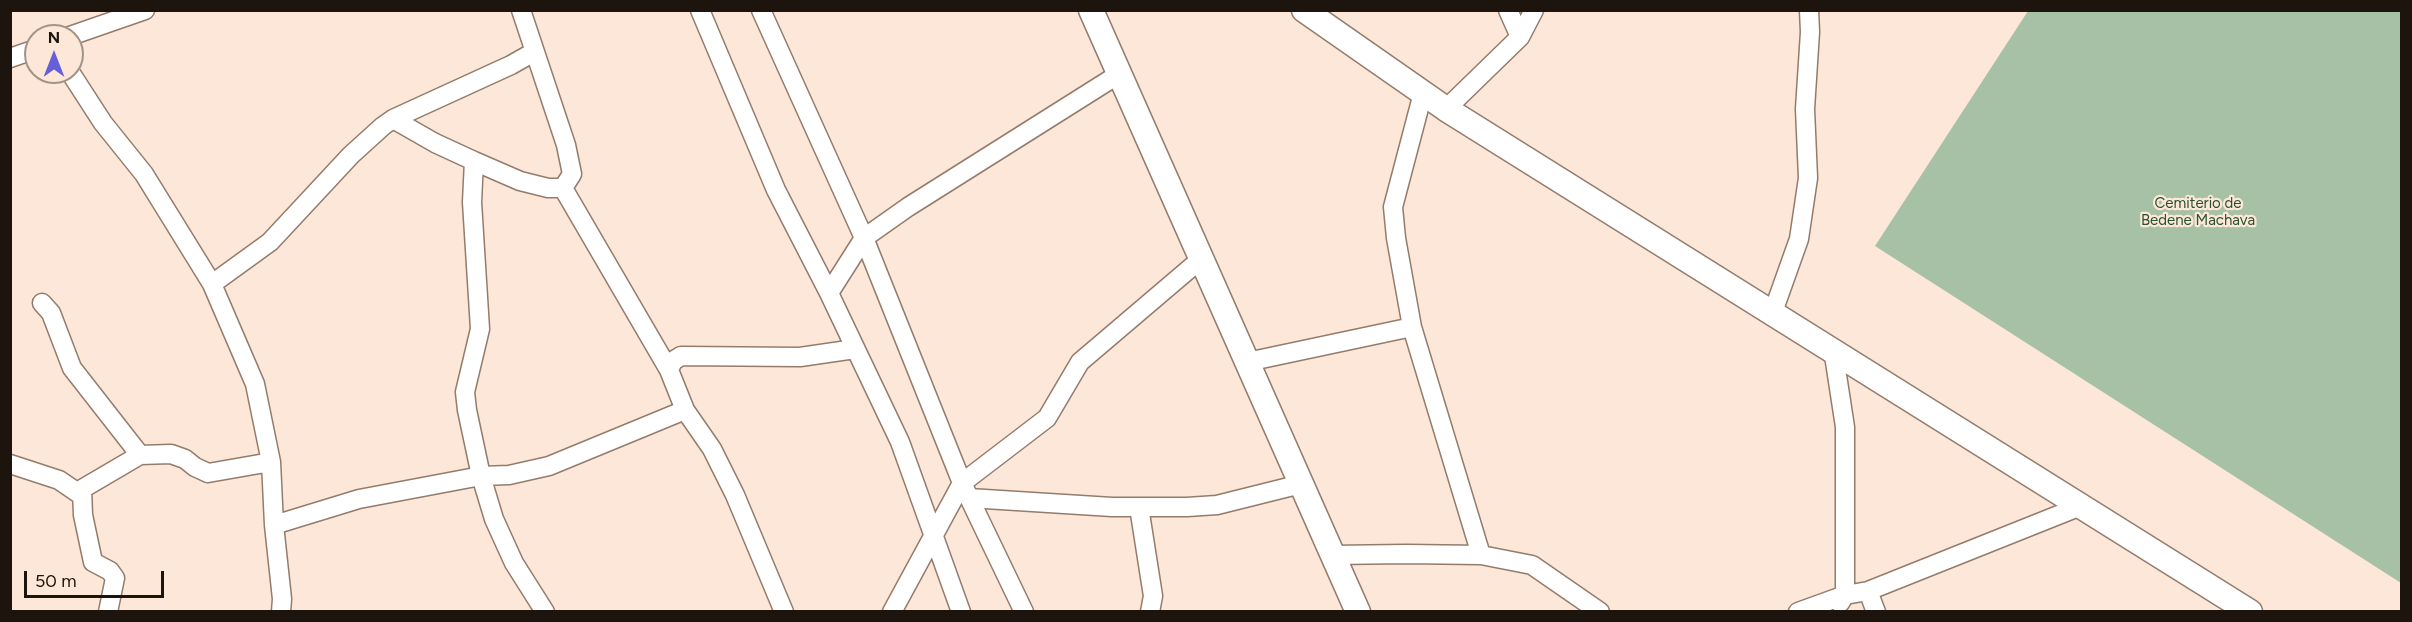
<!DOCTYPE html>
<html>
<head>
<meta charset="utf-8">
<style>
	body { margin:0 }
	#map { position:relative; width:2412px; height:622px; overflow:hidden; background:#fce7d8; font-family:Figtree,sans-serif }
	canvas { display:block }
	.frame { position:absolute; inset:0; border:12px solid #1d140e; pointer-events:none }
	.north { position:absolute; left:24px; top:24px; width:60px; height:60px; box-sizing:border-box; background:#fce7d8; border:2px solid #a39387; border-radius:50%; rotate:0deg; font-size:16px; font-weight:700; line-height:24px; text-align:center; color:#1d140e }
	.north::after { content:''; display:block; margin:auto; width:21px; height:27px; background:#665fd8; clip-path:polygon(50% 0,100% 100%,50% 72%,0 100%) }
	.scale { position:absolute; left:24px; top:571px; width:140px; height:27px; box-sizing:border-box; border:3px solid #1d140e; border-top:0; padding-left:8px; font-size:18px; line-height:21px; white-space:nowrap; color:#1d140e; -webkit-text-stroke:4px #fce7d8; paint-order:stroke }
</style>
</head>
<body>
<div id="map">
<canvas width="2412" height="622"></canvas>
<div class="frame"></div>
<div class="north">N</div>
<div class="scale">50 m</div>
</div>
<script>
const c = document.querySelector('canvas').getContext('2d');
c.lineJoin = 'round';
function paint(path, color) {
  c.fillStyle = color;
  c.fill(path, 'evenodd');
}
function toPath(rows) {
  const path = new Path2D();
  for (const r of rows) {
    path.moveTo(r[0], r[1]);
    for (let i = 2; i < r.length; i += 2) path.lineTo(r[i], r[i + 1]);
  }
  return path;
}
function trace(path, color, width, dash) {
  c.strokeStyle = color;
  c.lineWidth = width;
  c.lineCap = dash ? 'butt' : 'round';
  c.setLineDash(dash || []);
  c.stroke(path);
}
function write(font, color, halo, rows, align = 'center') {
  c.font = font + ' Figtree,sans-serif';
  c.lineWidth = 4.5;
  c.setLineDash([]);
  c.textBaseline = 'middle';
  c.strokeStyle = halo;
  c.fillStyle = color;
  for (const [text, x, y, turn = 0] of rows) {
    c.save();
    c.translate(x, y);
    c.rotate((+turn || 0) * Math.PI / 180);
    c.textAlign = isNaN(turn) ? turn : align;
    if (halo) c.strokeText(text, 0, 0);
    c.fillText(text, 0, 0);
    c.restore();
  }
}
const green = toPath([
	[2028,11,2401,11,2401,583,1875,246]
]);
const street = toPath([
	[700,10,776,190,829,293,900,442,961,612],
	[761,10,864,238,962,483,1024,612],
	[1508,10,1520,37],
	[70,36,145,10],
	[10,58,36,49],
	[70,72,103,123,144,174,212,284,255,384,271,462,274,525,282,599,281,612],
	[1423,93,1393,207,1396,238,1412,327,1481,555],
	[1446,109,1520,37,1534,10],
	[393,119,435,143,474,161,472,202,480,329,465,392,467,410,481,476,494,519,514,563,545,612],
	[474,161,520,181,548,188,563,188,572,174,566,145,521,10],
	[563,188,669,370],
	[212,284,270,242,351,155,383,126,393,119,511,65,534,52],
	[829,293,864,238,908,207,1119,74],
	[42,303,51,313,72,368,140,455],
	[1773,312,1799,239,1808,178,1805,109,1810,32,1809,10],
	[1833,349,1845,427,1845,595,1840,603],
	[1247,362,1412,327],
	[10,464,59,480,81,495],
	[969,498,1112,507,1187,507,1217,505,1301,484],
	[1139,507,1153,596,1150,612],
	[274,525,359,499,481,476,509,475,549,466,685,410],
	[1333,555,1406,554,1481,555,1532,565,1600,612],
	[1868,591,1876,612],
	[108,612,115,578,110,571,93,562,83,515,82,489,140,455,171,454,185,459,195,467,208,473,271,462],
	[784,612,735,495,712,449,685,410,669,370,673,361,681,356,800,357,855,349],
	[892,612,962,483,1047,418,1080,362,1201,259],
	[1798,612,1845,595,1868,591,2081,506]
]);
const secondary = toPath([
	[1091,10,1358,612],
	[1304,10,1446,109,2250,612]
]);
const parkNames = [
	["Cemiterio de",2198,204],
	["Bedene Machava",2198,221]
];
paint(green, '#a7c1a7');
trace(street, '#937c6c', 21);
trace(secondary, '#937c6c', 27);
trace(street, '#fff', 18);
trace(secondary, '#fff', 24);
write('15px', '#28522b', '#fce7d8', parkNames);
</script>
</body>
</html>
